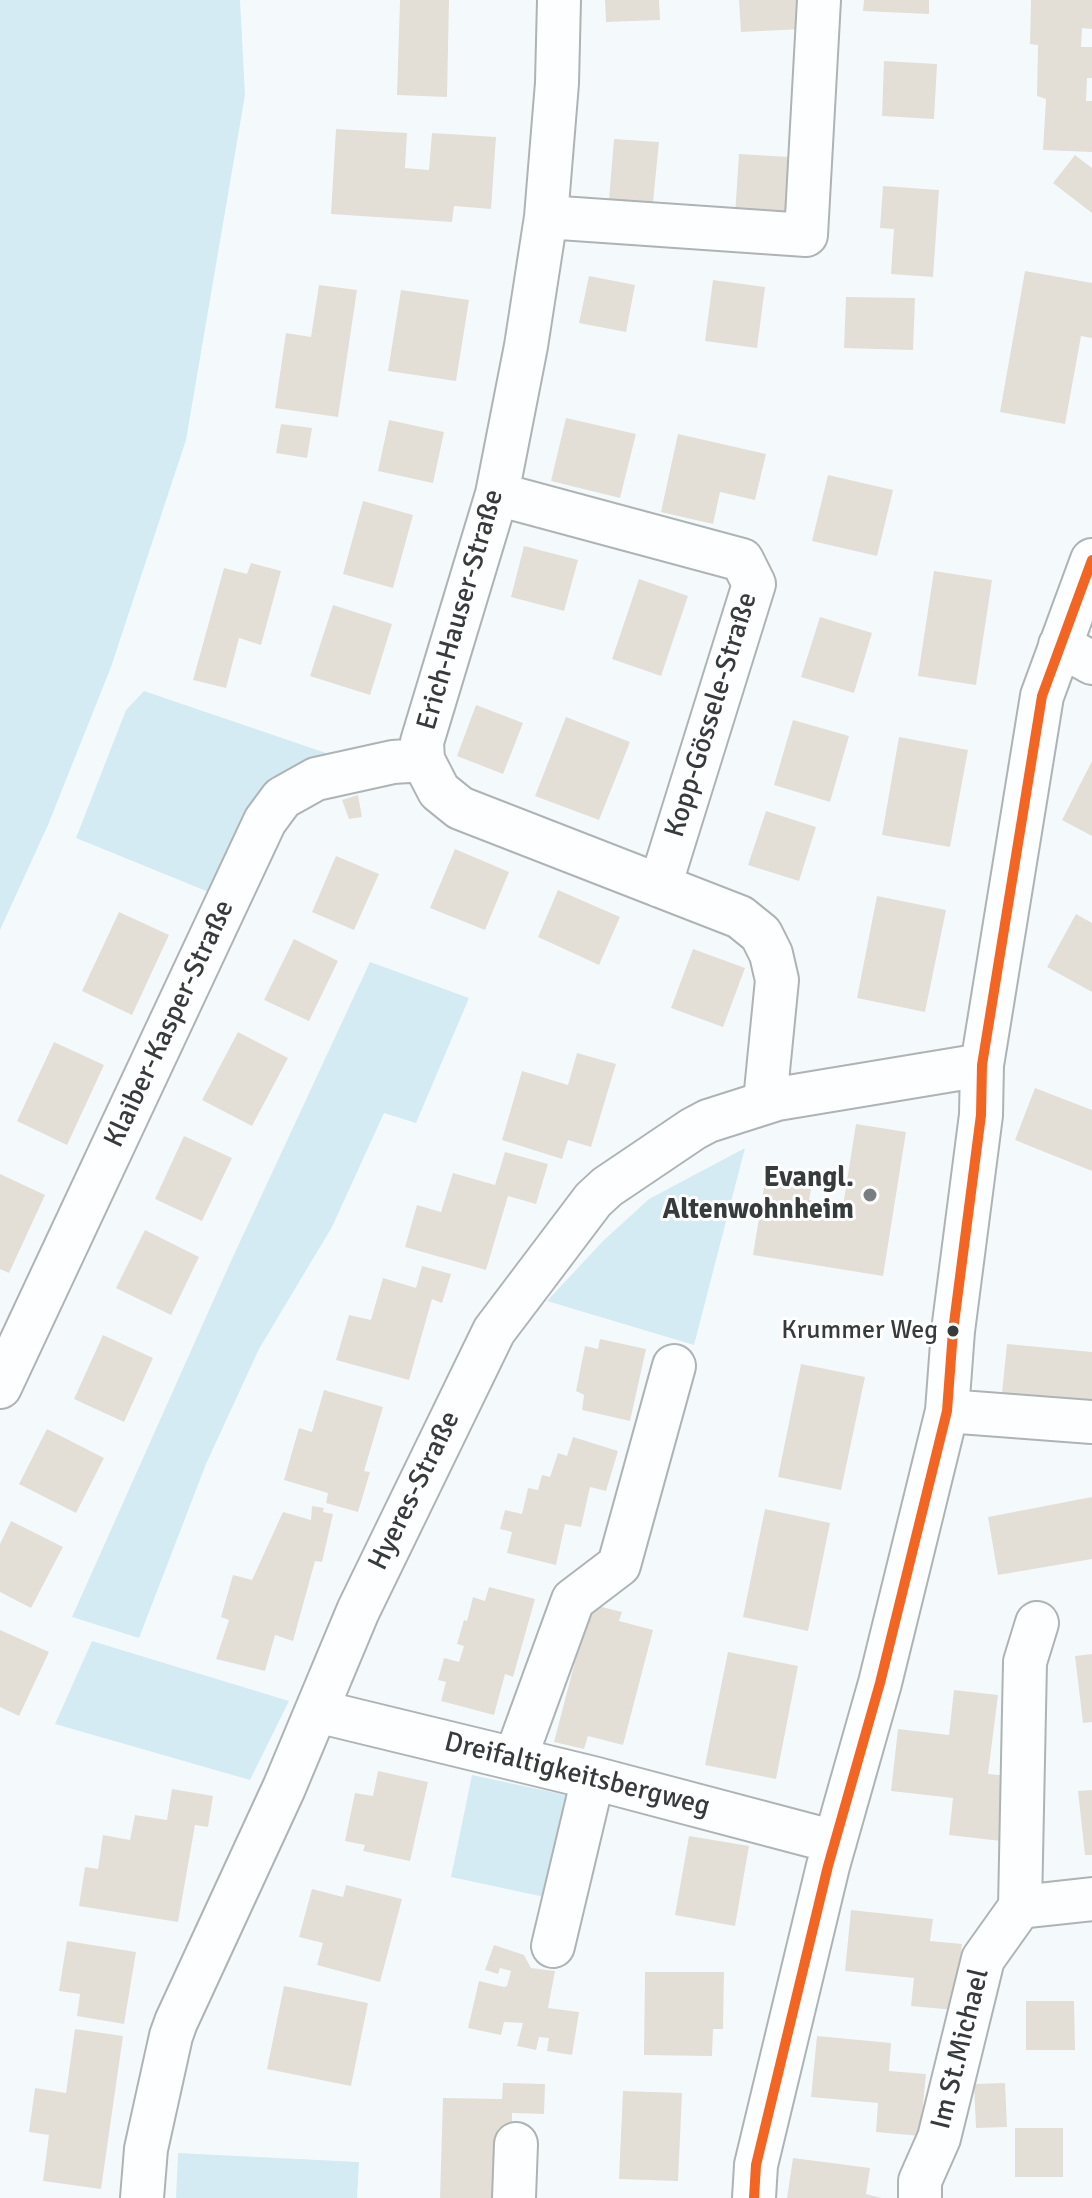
<!DOCTYPE html>
<html>
<head>
<meta charset="utf-8">
<style>
	body { margin:0 }
	canvas { display:block; background:#f4fafc }
</style>
</head>
<body>
<canvas width="1092" height="2198"></canvas>
<script>
const c = document.querySelector('canvas').getContext('2d');
c.lineJoin = 'round';
function paint(path, color) {
  c.fillStyle = color;
  c.fill(path, 'evenodd');
}
function toPath(rows) {
  const path = new Path2D();
  for (const r of rows) {
    path.moveTo(r[0], r[1]);
    for (let i = 2; i < r.length; i += 2) path.lineTo(r[i], r[i + 1]);
  }
  return path;
}
function trace(path, color, width, dash) {
  c.strokeStyle = color;
  c.lineWidth = width;
  c.lineCap = dash ? 'butt' : 'round';
  c.setLineDash(dash || []);
  c.stroke(path);
}
function write(font, color, halo, rows, align = 'center') {
  c.font = font + ' Signika,sans-serif';
  c.lineWidth = 6;
  c.setLineDash([]);
  c.textBaseline = 'middle';
  c.strokeStyle = halo;
  c.fillStyle = color;
  for (const [text, x, y, turn = 0] of rows) {
    c.save();
    c.translate(x, y);
    c.rotate((+turn || 0) * Math.PI / 180);
    c.textAlign = isNaN(turn) ? turn : align;
    if (halo) c.strokeText(text, 0, 0);
    c.fillText(text, 0, 0);
    c.restore();
  }
}
const green = toPath([
	[0,0,240,0,245,95,186,440,111,667,48,825,0,930],
	[144,691,329,754,270,778,211,893,76,838,126,710],
	[370,962,469,998,416,1123,384,1113,332,1227,259,1349,206,1464,139,1638,72,1617,231,1261],
	[745,1148,694,1345,547,1301,603,1241,649,1199],
	[92,1641,289,1701,250,1780,55,1724],
	[472,1775,575,1797,554,1899,451,1877],
	[178,2153,359,2162,357,2198,176,2198]
]);
const building = toPath([
	[400,0,449,0,447,97,397,95],
	[605,0,659,0,660,20,606,22],
	[739,0,802,0,803,29,741,32],
	[864,0,929,0,929,14,863,11],
	[1031,0,1092,0,1092,29,1082,28,1081,47,1092,47,1092,78,1087,78,1086,101,1092,101,1092,152,1043,150,1046,99,1037,96,1038,45,1030,44],
	[884,61,937,64,934,119,882,116],
	[336,129,407,133,405,168,429,170,432,133,496,137,491,209,454,206,452,222,331,214],
	[614,139,659,142,653,202,609,199],
	[739,154,789,157,785,218,735,215],
	[1075,155,1092,168,1092,213,1053,183],
	[883,186,939,190,933,277,891,274,894,229,880,228],
	[1025,271,1092,283,1092,338,1081,336,1065,424,1000,412],
	[589,276,635,285,626,332,579,323],
	[713,280,765,287,757,348,705,341],
	[319,285,357,290,338,417,275,408,286,333,311,337],
	[401,290,469,300,456,381,388,371],
	[846,297,915,298,913,350,844,348],
	[566,418,636,434,620,498,551,481],
	[389,420,444,432,433,483,378,471],
	[281,424,312,428,307,458,276,453],
	[678,434,766,454,755,500,720,492,713,524,661,512],
	[828,475,893,490,877,556,812,541],
	[363,501,413,515,393,588,343,574],
	[524,546,578,560,564,611,511,597],
	[251,563,281,571,261,645,239,638,226,688,193,680,224,568,247,574],
	[934,571,992,580,976,685,918,676],
	[639,579,688,596,661,676,612,659],
	[333,605,392,624,370,695,310,676],
	[820,617,872,633,854,693,801,677],
	[476,705,523,723,503,774,457,756],
	[566,717,630,742,599,820,535,796],
	[793,720,849,736,830,802,774,785],
	[899,737,968,750,950,847,882,835],
	[1092,761,1092,836,1062,820],
	[358,795,362,817,349,819,342,800],
	[766,811,816,827,799,881,748,865],
	[455,849,509,872,485,930,430,908],
	[336,856,379,874,354,930,312,912],
	[558,890,620,917,599,965,538,937],
	[877,896,946,910,925,1012,857,998],
	[119,912,169,935,132,1015,82,991],
	[1076,914,1092,923,1092,992,1047,967],
	[294,939,338,961,309,1021,264,1000],
	[693,949,745,968,723,1027,671,1008],
	[238,1032,288,1058,252,1126,202,1100],
	[54,1042,104,1065,67,1145,17,1121],
	[577,1053,616,1064,591,1147,568,1140,562,1159,502,1140,522,1071,568,1085],
	[1035,1088,1092,1110,1092,1171,1015,1140],
	[856,1124,906,1132,883,1276,753,1255,765,1181,811,1189,809,1200,843,1206],
	[184,1136,232,1158,202,1221,155,1199],
	[505,1152,548,1164,536,1204,508,1196,486,1270,405,1247,417,1205,441,1212,453,1173,495,1185],
	[0,1174,45,1195,9,1273,0,1269],
	[145,1230,199,1257,171,1315,116,1288],
	[422,1266,451,1274,442,1303,432,1299,409,1380,336,1360,349,1315,371,1320,383,1278,416,1288],
	[103,1335,153,1358,124,1422,74,1399],
	[600,1339,646,1349,630,1421,582,1410,584,1395,576,1391,585,1346,598,1349],
	[1007,1344,1092,1352,1092,1402,1002,1393],
	[801,1364,865,1377,841,1490,778,1477],
	[324,1390,383,1407,364,1471,370,1472,358,1512,326,1503,328,1493,284,1480,299,1428,312,1432],
	[47,1429,104,1458,76,1513,19,1484],
	[573,1437,618,1451,606,1491,590,1487,581,1527,565,1524,556,1565,507,1553,512,1532,500,1529,505,1510,522,1514,528,1488,538,1490,542,1475,550,1477,558,1453,567,1456],
	[1092,1497,1092,1559,998,1575,988,1517],
	[312,1506,324,1508,323,1512,333,1514,322,1562,315,1561,293,1641,275,1635,265,1671,216,1659,229,1620,221,1617,233,1575,252,1580,283,1512,311,1520],
	[765,1509,830,1523,808,1631,743,1617],
	[11,1521,63,1547,31,1608,0,1592,0,1544],
	[489,1587,535,1599,513,1677,505,1674,494,1715,441,1701,446,1682,438,1680,444,1658,459,1662,464,1646,457,1644,464,1620,467,1621,473,1597,485,1601],
	[590,1604,622,1612,619,1621,653,1630,623,1745,588,1736,584,1749,554,1742],
	[0,1630,49,1652,19,1716,0,1707],
	[728,1652,798,1666,776,1779,705,1765],
	[1092,1654,1092,1722,1083,1723,1075,1656],
	[954,1690,998,1695,988,1774,1009,1776,1001,1841,949,1835,953,1798,891,1791,898,1729,949,1735],
	[378,1771,428,1782,410,1861,363,1851,365,1845,345,1841,355,1793,373,1796],
	[172,1789,213,1796,208,1827,195,1825,178,1922,79,1906,85,1867,98,1869,103,1835,130,1840,135,1815,167,1820],
	[1092,1790,1092,1855,1085,1855,1078,1791],
	[689,1836,749,1846,735,1926,675,1915],
	[346,1885,402,1899,380,1982,317,1965,323,1943,299,1937,312,1889,343,1897],
	[851,1910,933,1919,930,1941,962,1944,955,2010,911,2006,914,1978,845,1971],
	[67,1941,136,1952,124,2024,77,2016,80,1994,59,1991],
	[494,1945,524,1955,531,1968,555,1971,548,2008,579,2012,572,2055,547,2051,549,2038,539,2037,536,2050,517,2046,523,2023,504,2022,501,2035,468,2028,479,1981,504,1987,507,1986,511,1971,500,1968,498,1974,485,1970],
	[645,1972,724,1972,723,2029,713,2029,712,2056,644,2055],
	[284,1986,368,2003,351,2086,267,2069],
	[1026,2001,1074,2001,1075,2050,1026,2050],
	[75,2029,123,2036,101,2189,43,2181,49,2135,29,2132,35,2088,66,2093],
	[817,2036,891,2043,889,2071,926,2074,920,2136,876,2132,878,2103,811,2097],
	[503,2083,545,2084,544,2114,512,2113,512,2143,503,2198,440,2198,443,2098,502,2099],
	[1005,2083,1007,2127,976,2128,974,2084],
	[623,2091,682,2093,678,2181,619,2179],
	[1015,2128,1063,2128,1063,2177,1015,2177],
	[793,2158,870,2168,866,2194,882,2198,787,2198]
]);
const minor = toPath([
	[559,0,557,83,546,217,526,346,497,494,422,742,423,760,439,791,460,808,740,917,761,934,771,954,777,980,766,1091,767,1101],
	[546,217,806,235,819,0],
	[497,494,742,560,754,584,660,886],
	[1060,645,1092,663],
	[0,1387,265,821,282,798,316,779,393,762,423,760],
	[947,1411,1092,1422],
	[1037,1623,1025,1662,1020,1907,1092,1899],
	[317,1711,593,1778,835,1842],
	[515,1759,573,1600,619,1565,674,1366],
	[553,1946,593,1778],
	[142,2198,146,2149,171,2036,176,2022,284,1788,358,1611,494,1331,593,1200,607,1187,693,1129,708,1121,777,1099,982,1065],
	[514,2198,516,2144],
	[754,2198,756,2165,828,1866,880,1683,947,1411,953,1331,981,1115,982,1065,1042,696,1092,560],
	[920,2198,920,2181,939,2138,983,1959,1020,1907]
]);
const bus1 = toPath([
	[754,2198,756,2165,828,1866,880,1683,947,1411,953,1331,981,1115,982,1065,1042,696,1092,560]
]);
const markers = [
	[870,1195,8,"#787e7f"],
	[953,1331,7,"#363b3c"]
];
const busNames = [
	["Krummer Weg",938,1331]
];
const streetNames = [
	["Erich-Hauser-Straße",461,610,-74],
	["Kopp-Gössele-Straße",712,715,-73],
	["Klaiber-Kasper-Straße",170,1024,-65],
	["Hyeres-Straße",415,1491,-64],
	["Dreifaltigkeitsbergweg",577,1775,14],
	["Im St.Michael",961,2049,-76]
];
const poiNames = [
	["Evangl.",854,1179],
	["Altenwohnheim",854,1211]
];
paint(green, '#d4ebf3');
paint(building, '#e3dfd7');
trace(minor, '#aeb3b4', 46);
trace(minor, '#fdfeff', 42);
trace(bus1, '#f26522', 10);
for (const [x, y, r, color] of markers) {
  const dot = new Path2D();
  dot.arc(x, y, r, 0, 2 * Math.PI);
  c.fillStyle = color;
  c.fill(dot);
  trace(dot, '#fff', 3);
}
write('26px', '#363b3c', '#fff', busNames, 'right');
write('28px', '#363b3c', '#fff', streetNames);
write('bold 28px', '#363b3c', '#fff', poiNames, 'right');
</script>
</body>
</html>
